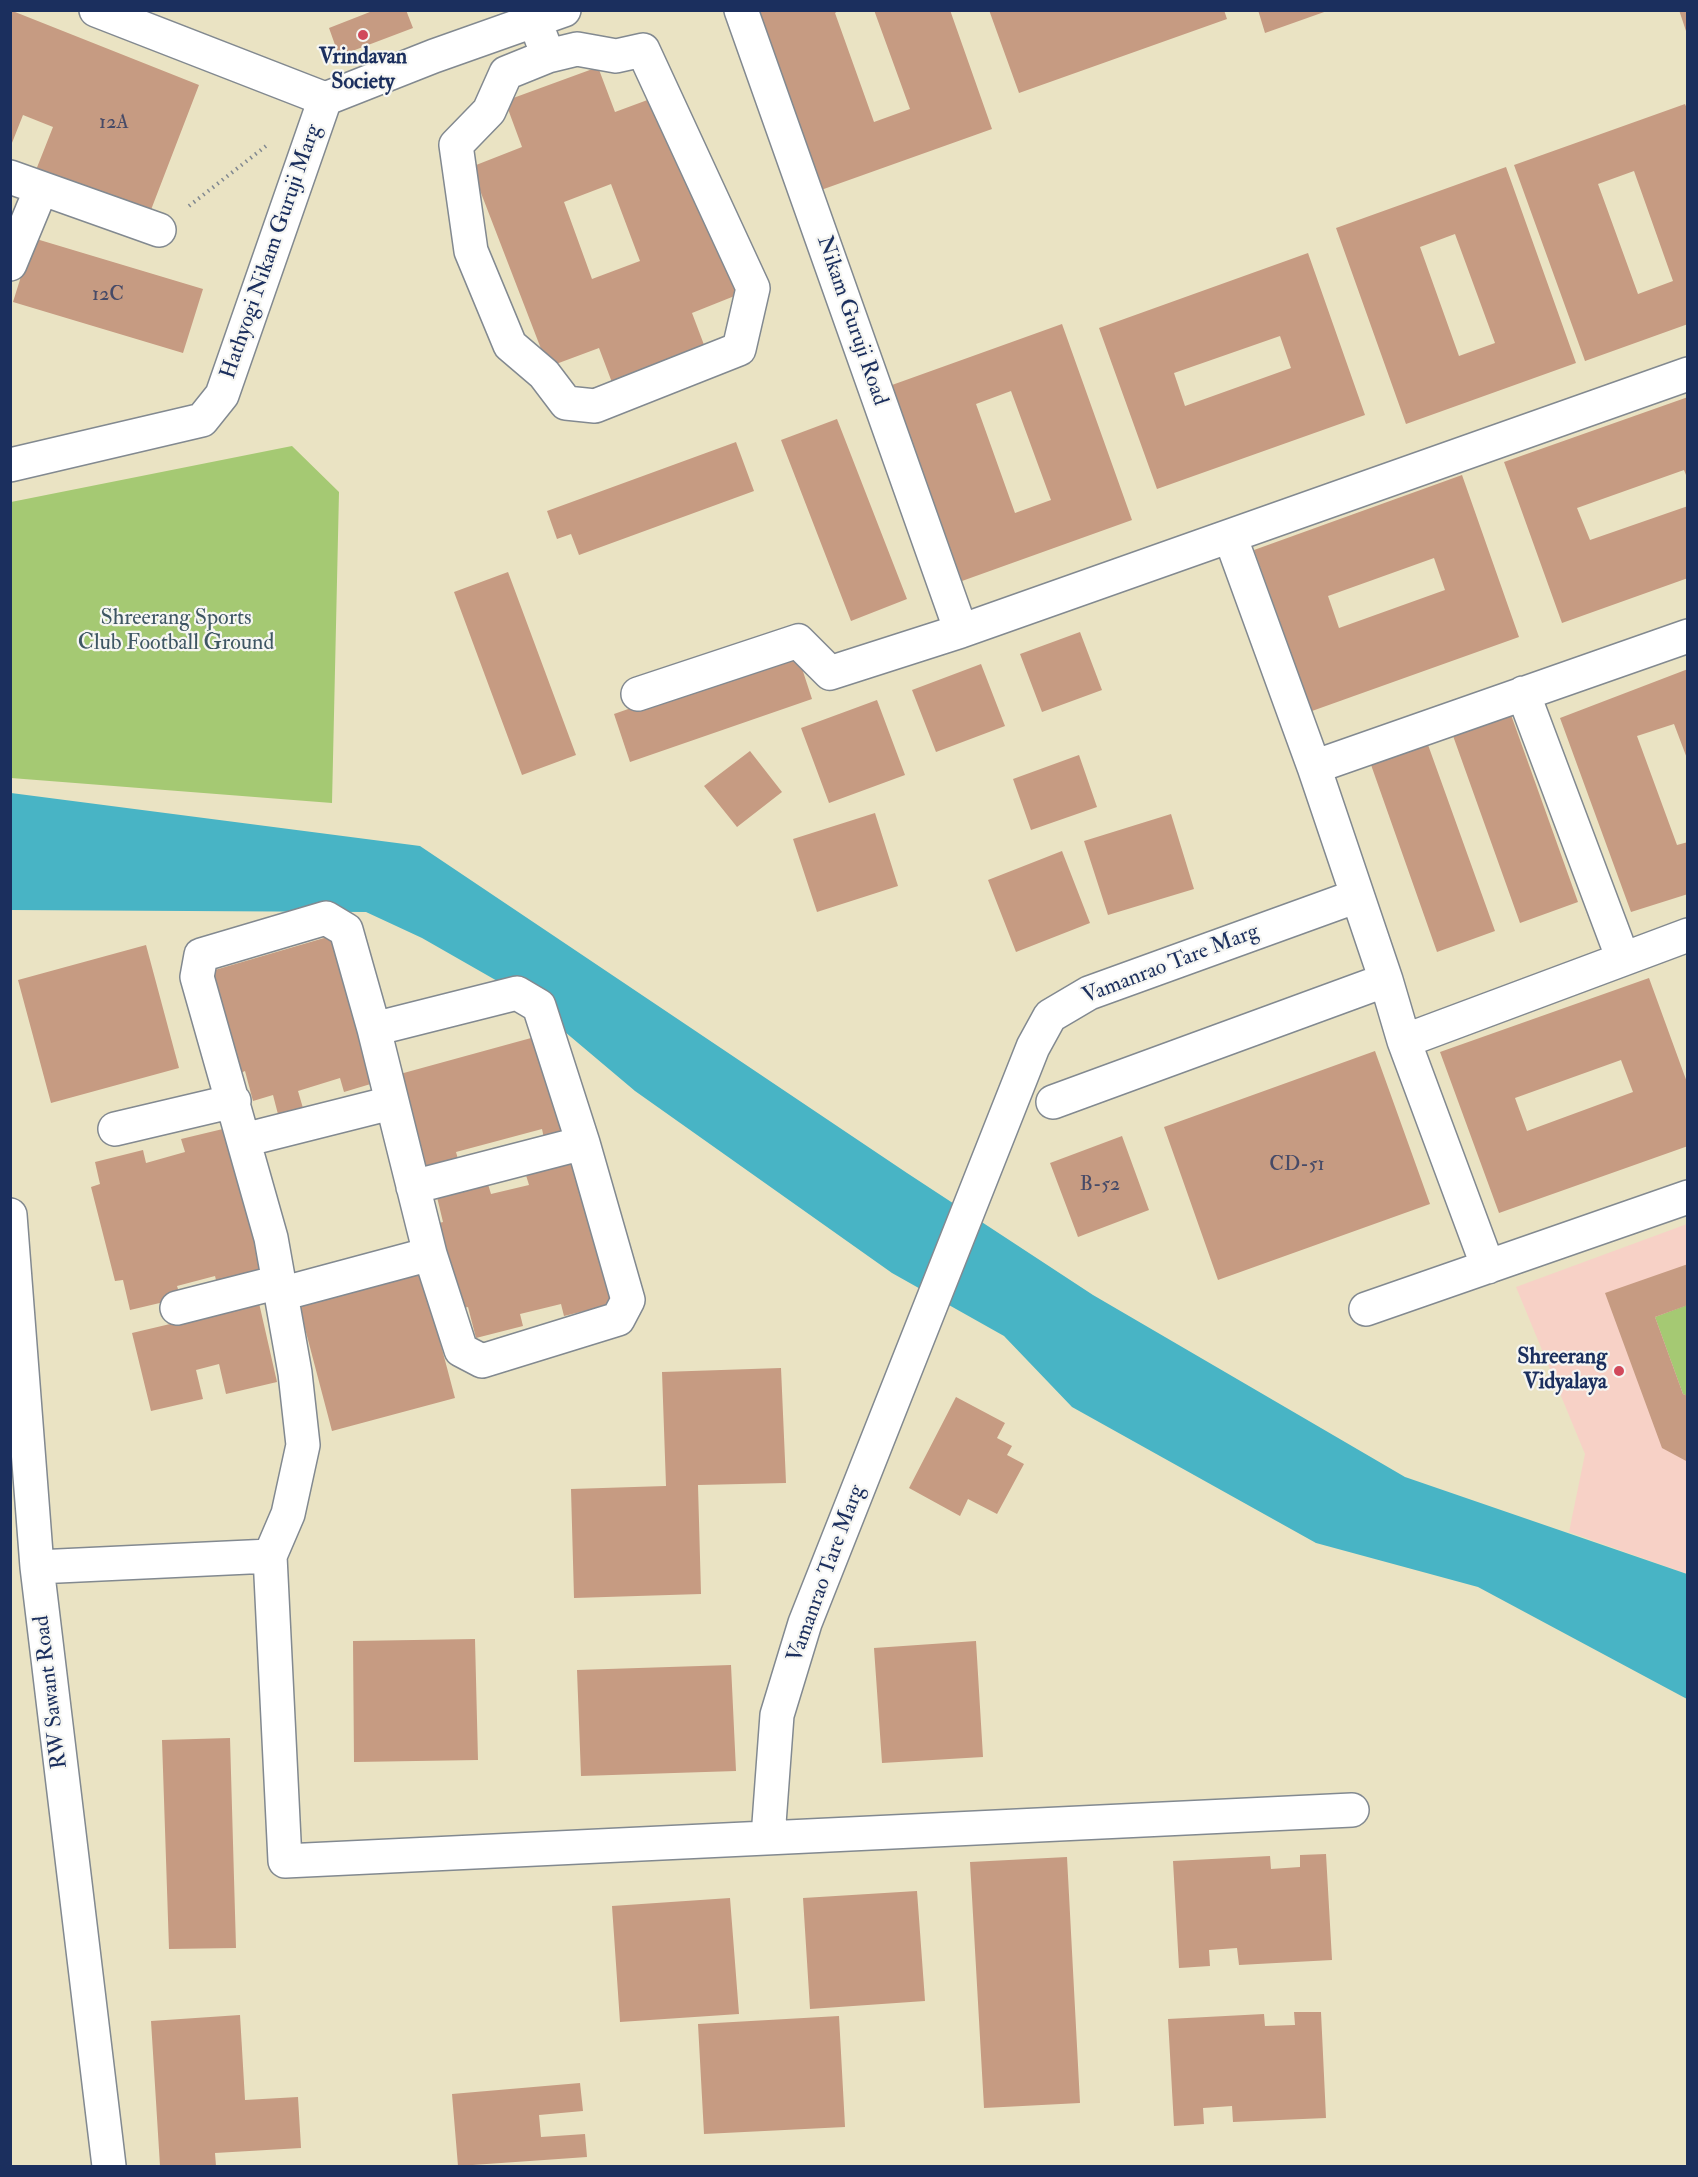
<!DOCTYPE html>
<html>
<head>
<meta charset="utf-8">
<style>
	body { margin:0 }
	#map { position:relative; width:1698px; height:2177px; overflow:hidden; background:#eae3c3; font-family:"IM FELL Double Pica",serif }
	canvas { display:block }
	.frame { position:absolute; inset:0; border:12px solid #1b2f5e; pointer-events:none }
</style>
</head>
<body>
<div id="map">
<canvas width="1698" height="2177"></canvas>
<div class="frame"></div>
</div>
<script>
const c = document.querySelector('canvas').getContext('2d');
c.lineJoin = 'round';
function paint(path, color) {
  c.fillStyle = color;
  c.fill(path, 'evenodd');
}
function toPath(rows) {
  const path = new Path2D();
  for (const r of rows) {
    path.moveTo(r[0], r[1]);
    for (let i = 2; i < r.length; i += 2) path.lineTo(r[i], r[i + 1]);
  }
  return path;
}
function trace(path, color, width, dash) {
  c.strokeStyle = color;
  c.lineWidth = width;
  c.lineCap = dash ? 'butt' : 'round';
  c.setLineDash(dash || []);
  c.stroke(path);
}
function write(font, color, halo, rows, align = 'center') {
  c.font = font + ' "IM FELL Double Pica",serif';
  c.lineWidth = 4.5;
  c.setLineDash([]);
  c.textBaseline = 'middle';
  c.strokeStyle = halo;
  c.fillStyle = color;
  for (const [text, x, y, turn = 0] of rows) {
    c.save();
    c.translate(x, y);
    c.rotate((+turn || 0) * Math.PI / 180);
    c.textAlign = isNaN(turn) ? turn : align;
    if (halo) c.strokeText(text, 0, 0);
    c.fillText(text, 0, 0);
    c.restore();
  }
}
const built = toPath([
	[1687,1224,1687,1574,1569,1532,1585,1454,1516,1287]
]);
const green = toPath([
	[292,446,339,492,332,803,11,778,11,502],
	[1687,1305,1687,1396,1683,1394,1655,1317]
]);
const water = toPath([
	[11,793,420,846,907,1173,1093,1295,1405,1477,1687,1574,1687,1699,1478,1587,1316,1543,1072,1407,1004,1336,892,1273,635,1091,520,994,422,938,366,912,11,910]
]);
const building = toPath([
	[10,10,199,85,149,215,36,170,53,127,23,115,10,148],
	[375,10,406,10,413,28,339,56,329,28],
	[758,10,839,10,835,13,874,122,910,109,874,10,950,10,992,129,821,190],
	[989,10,1224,10,1227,19,1019,93],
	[1258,10,1327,10,1327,11,1265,33],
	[1679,10,1688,10,1688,34,1687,34],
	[598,67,615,112,661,95,737,295,692,313,709,358,616,393,599,348,548,367,471,167,522,147,505,101],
	[611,184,640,261,592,279,564,202],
	[1685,104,1688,111,1688,324,1585,361,1514,165],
	[1634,171,1673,281,1638,294,1598,184],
	[1506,167,1576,363,1406,424,1336,228],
	[1455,234,1495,343,1459,356,1420,247],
	[33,238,203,289,183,353,13,302],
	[1308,253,1365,415,1157,489,1099,328],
	[1280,336,1291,368,1185,406,1174,373],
	[1062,324,1132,520,962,581,892,385],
	[1011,391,1051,500,1015,513,976,404],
	[1688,397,1688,480,1684,470,1577,508,1590,540,1688,506,1688,578,1562,623,1504,462],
	[837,419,907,599,851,621,781,440],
	[736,442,754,491,579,555,571,534,557,539,547,511],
	[1462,475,1519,637,1312,711,1254,550],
	[1434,558,1445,590,1339,628,1328,596],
	[508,572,576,755,522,775,454,592],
	[1080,632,1102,690,1042,712,1020,654],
	[796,650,812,699,630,762,614,714],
	[981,664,1005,726,936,752,912,690],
	[1688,669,1688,761,1674,724,1637,736,1677,845,1688,842,1688,894,1631,912,1560,718],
	[877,700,905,775,829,803,801,728],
	[1510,712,1578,902,1520,923,1452,733],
	[1427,742,1495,931,1437,952,1370,762],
	[750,751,782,792,737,827,704,786],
	[1079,755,1097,807,1031,830,1013,779],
	[875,813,898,886,817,912,793,839],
	[1171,814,1194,889,1108,915,1084,841],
	[1062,851,1090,923,1016,952,988,880],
	[331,936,374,1083,344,1092,340,1078,298,1091,305,1115,280,1122,273,1095,253,1101,245,1071,238,1074,208,972],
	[146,945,179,1068,51,1103,18,980],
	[1649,978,1688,1085,1688,1146,1499,1213,1440,1052],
	[1621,1060,1633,1092,1527,1131,1515,1098],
	[542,1035,569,1136,545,1143,542,1129,456,1152,460,1166,428,1175,400,1074],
	[1375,1051,1430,1204,1218,1280,1164,1127],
	[227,1128,265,1276,218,1288,215,1276,177,1286,181,1298,130,1310,123,1280,115,1281,91,1187,100,1184,95,1162,143,1150,146,1163,185,1152,181,1139],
	[1122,1136,1149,1210,1078,1237,1050,1163],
	[578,1159,613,1304,564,1316,561,1304,520,1314,523,1326,476,1338,468,1307,455,1310,435,1224,443,1222,436,1193,487,1181,491,1194,529,1185,525,1172],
	[1688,1264,1688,1305,1655,1317,1683,1394,1688,1396,1688,1462,1662,1448,1605,1293],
	[420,1266,455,1398,332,1431,297,1298],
	[259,1303,277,1382,226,1394,219,1364,196,1370,203,1399,151,1411,132,1333],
	[781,1368,786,1483,698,1485,701,1594,574,1598,571,1489,666,1486,662,1372],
	[956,1397,1005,1423,997,1438,1012,1446,1007,1455,1024,1464,997,1514,968,1499,960,1516,909,1488],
	[475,1639,478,1760,354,1762,353,1641],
	[976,1641,983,1757,882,1763,874,1648],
	[731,1665,736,1771,581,1776,577,1670],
	[230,1738,236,1948,169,1949,162,1740],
	[1326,1854,1332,1960,1239,1965,1237,1948,1209,1950,1210,1966,1179,1968,1173,1861,1270,1856,1271,1869,1300,1867,1300,1855],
	[1067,1857,1080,2103,984,2108,970,1862],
	[917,1891,925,2001,810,2009,803,1898],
	[730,1898,739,2014,620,2022,612,1906],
	[1294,2012,1321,2012,1326,2118,1233,2122,1232,2106,1203,2108,1204,2124,1174,2126,1168,2019,1264,2014,1265,2026,1295,2025],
	[240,2015,245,2100,298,2097,301,2148,215,2153,216,2166,160,2166,151,2021],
	[839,2016,845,2127,704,2134,698,2024],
	[580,2083,583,2111,539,2115,541,2137,585,2134,587,2157,458,2166,452,2094]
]);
const path = toPath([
	[189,206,266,146]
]);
const minor = toPath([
	[96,10,325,99],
	[741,10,961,631],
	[535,21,548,56,506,73,489,111,456,145,471,251,510,345,544,374,566,403,595,406,739,349,753,288,643,50,616,56,577,49,548,56],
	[10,177,159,230],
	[10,264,41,189],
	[10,465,202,420,222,395,325,99,434,56,564,10],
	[1230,536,1314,767,1386,980,1404,1041,1488,1267],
	[1523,693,1623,959],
	[638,694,798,641,830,673,961,631,1688,374],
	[1314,767,1688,636],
	[374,1029,517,993,539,1006,583,1143,628,1300,618,1319,482,1361,461,1350,430,1254],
	[1404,1041,1688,935],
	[1053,1102,1386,980],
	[115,1129,234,1101],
	[244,1140,391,1103],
	[413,1187,583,1143],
	[10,1215,37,1567,109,2166],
	[177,1308,279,1282],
	[1366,1309,1688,1197],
	[270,1556,288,1514,303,1445,295,1373,281,1294,271,1238,197,977,201,955,326,918,346,930,374,1029,430,1254,281,1294],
	[37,1567,270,1556,285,1861,1352,1810],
	[768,1837,777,1715,805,1623,1033,1047,1050,1016,1089,993,1357,896]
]);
const markers = [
	[363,35,6,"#d1495b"],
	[1619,1371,6,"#d1495b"]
];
const numberNames = [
	["12A",114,124],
	["12C",108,296],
	["CD-51",1297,1166],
	["B-52",1100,1186]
];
const poiNames = [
	["Vrindavan",363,58],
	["Society",363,83],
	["Shreerang",1607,1358,"right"],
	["Vidyalaya",1607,1383,"right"]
];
const streetNames = [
	["Hathyogi Nikam Guruji Marg",272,252,-71],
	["Nikam Guruji Road",851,321,71],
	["Vamanrao Tare Marg",1171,965,-21],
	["Vamanrao Tare Marg",827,1574,-70],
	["RW Sawant Road",52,1692,-97]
];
const parkNames = [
	["Shreerang Sports",176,619],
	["Club Football Ground",176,644]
];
paint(built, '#f7d1c6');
paint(green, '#a5c973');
paint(water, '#48b4c5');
paint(building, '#c69b82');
trace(minor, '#828990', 36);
trace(path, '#828990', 4, [1.5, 4.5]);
trace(minor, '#fff', 33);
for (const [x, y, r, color] of markers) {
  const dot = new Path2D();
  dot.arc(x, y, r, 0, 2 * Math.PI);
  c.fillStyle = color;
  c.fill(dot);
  trace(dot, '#f6f6f2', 2);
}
write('20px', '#464a67', null, numberNames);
write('bold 22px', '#1b2f5e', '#f6f6f2', poiNames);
write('22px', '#1b2f5e', '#f6f6f2', streetNames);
write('22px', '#3e5663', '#f6f6f2', parkNames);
</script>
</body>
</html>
